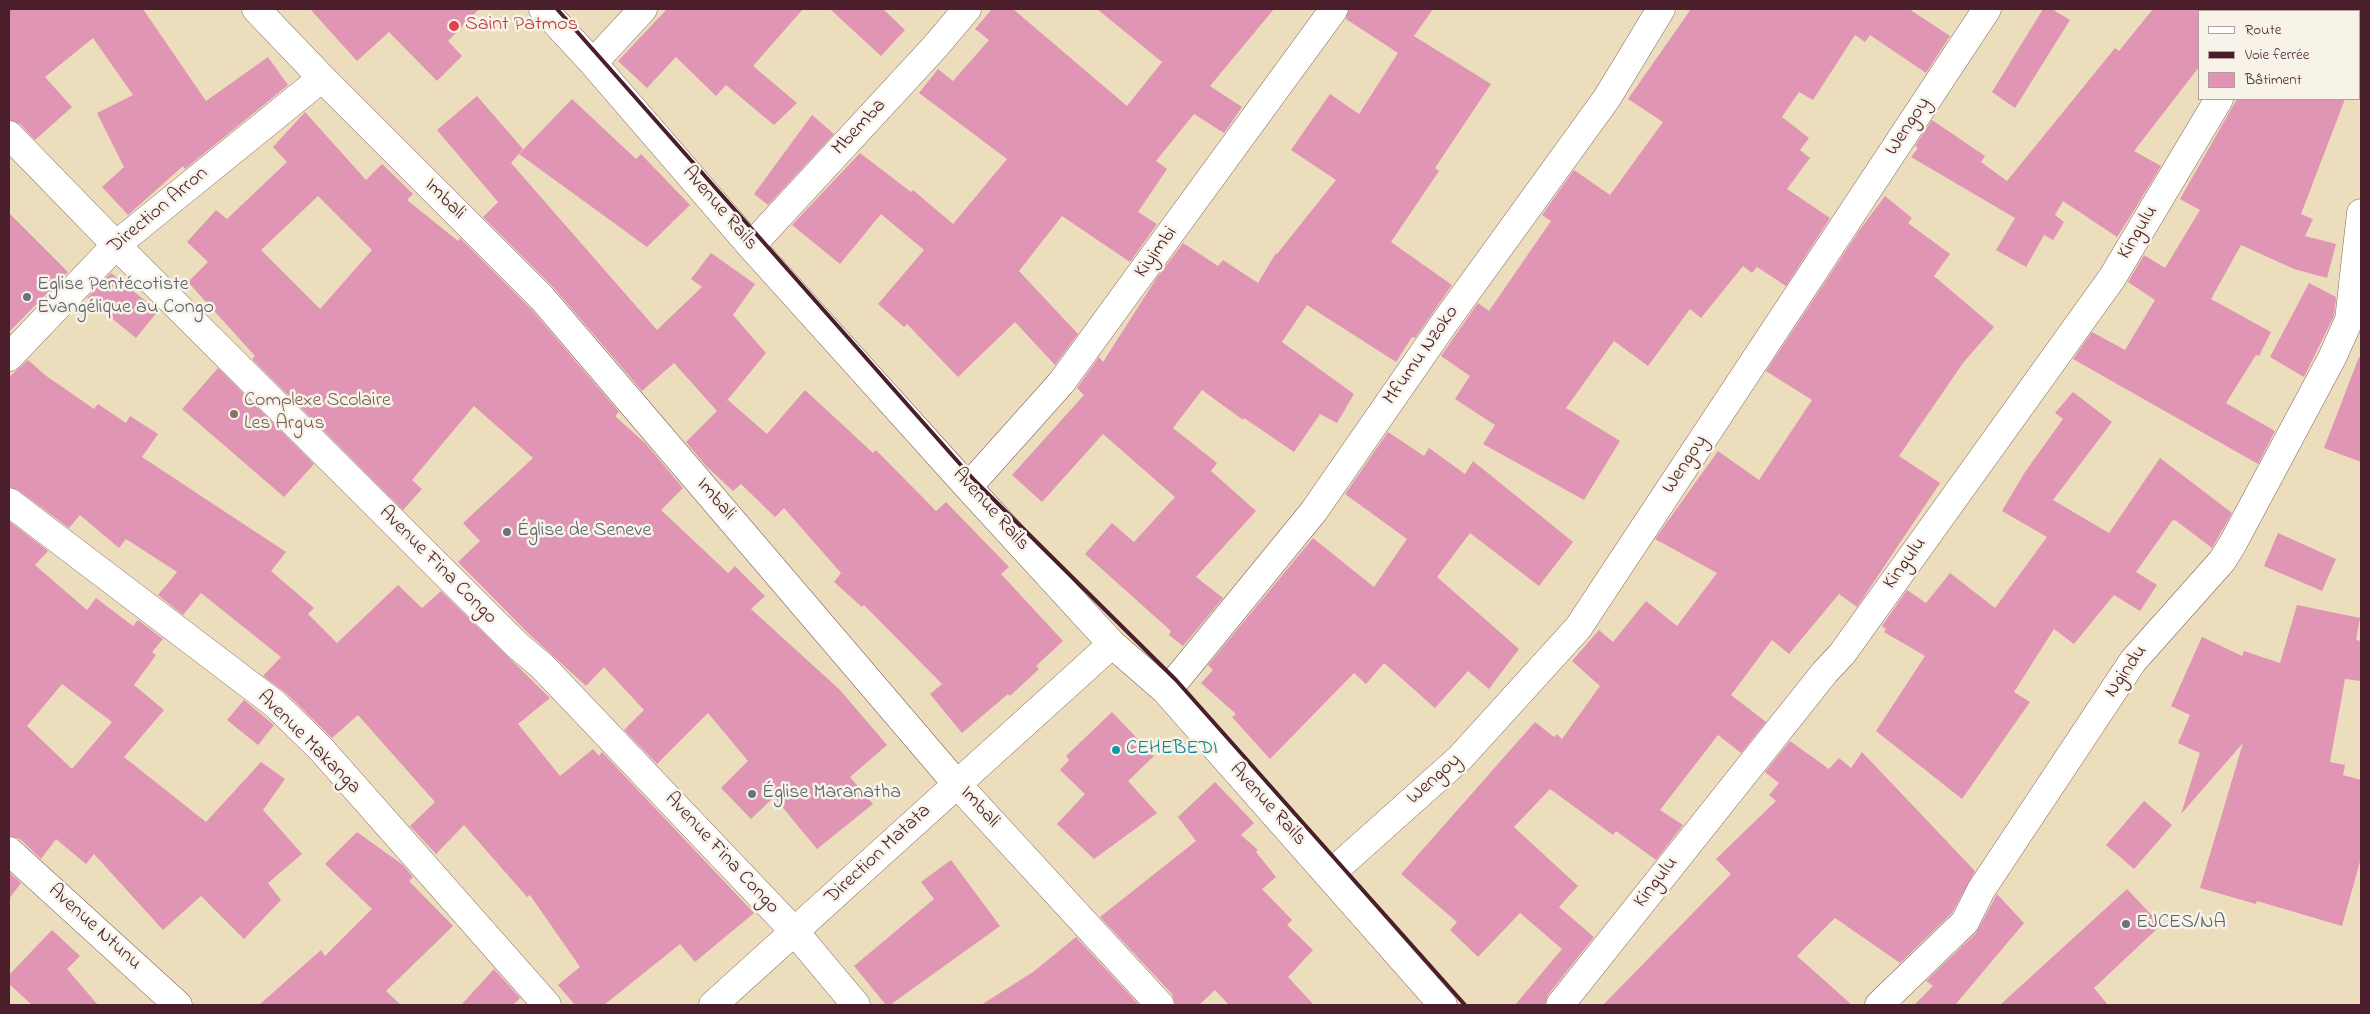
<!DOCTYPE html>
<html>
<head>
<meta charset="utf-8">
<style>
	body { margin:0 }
	#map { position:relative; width:2370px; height:1014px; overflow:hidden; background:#ecdebc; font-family:"Indie Flower",sans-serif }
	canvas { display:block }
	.frame { position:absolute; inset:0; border:10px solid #4a1f2b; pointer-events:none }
	.legend { position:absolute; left:2198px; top:10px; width:162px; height:90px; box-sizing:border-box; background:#f7f3e8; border:1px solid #b29e9c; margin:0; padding:6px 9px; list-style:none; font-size:15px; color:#4a1f2b }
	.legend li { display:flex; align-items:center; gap:10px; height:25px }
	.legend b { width:25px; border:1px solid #b29e9c }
</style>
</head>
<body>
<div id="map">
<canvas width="2370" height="1014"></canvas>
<div class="frame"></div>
<ul class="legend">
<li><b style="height:6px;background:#fff"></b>Route</li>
<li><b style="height:6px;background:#4a1f2b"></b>Voie ferrée</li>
<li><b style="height:14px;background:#df95b3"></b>Bâtiment</li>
</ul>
</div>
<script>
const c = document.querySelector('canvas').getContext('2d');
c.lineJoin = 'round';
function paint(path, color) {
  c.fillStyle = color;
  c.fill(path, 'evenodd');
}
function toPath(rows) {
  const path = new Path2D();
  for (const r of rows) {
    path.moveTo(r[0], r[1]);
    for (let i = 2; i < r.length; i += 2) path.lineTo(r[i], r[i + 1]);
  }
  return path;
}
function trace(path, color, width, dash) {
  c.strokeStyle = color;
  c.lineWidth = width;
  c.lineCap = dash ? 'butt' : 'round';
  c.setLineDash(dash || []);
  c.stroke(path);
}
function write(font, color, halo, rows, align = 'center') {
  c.font = font + ' "Indie Flower",sans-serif';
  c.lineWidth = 5;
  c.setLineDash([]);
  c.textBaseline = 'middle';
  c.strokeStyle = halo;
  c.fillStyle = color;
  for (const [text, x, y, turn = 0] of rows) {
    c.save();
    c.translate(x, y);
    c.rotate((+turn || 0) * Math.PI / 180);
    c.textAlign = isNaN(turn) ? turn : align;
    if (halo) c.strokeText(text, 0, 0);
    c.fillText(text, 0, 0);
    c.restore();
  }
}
const building = toPath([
	[9,9,143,9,206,101,268,57,288,85,185,169,183,166,128,215,102,187,124,167,97,113,133,95,93,38,45,77,72,107,35,140,20,124,9,120],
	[310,9,479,9,448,41,462,56,437,81,389,32,357,61],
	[667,9,803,9,753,66,797,103,774,125,726,85,716,96,676,57,647,88,618,61],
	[830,9,883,9,905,30,881,56],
	[992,9,1013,9,1127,106,1162,62,1097,9,1274,9,1210,86,1242,107,1224,133,1194,114,1156,161,1167,169,1138,212,1157,224,1130,262,1062,216,1019,271,1078,334,1055,365,1015,322,958,377,907,324,904,327,878,304,924,250,881,214,840,264,792,225,860,153,911,192,913,190,953,224,1007,159,919,93,938,69,953,81,989,40,975,29],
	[1349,9,1433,9,1414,36,1491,84,1435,168,1439,171,1391,242,1452,285,1415,338,1412,337,1396,362,1307,305,1282,342,1354,394,1337,423,1320,414,1294,452,1244,418,1243,420,1202,390,1173,428,1217,463,1211,471,1256,511,1196,577,1223,598,1183,646,1169,635,1171,631,1085,554,1112,523,1134,542,1175,497,1103,434,1042,502,1012,475,1084,395,1077,388,1099,357,1103,362,1156,279,1183,243,1218,266,1223,260,1258,283,1276,253,1277,254,1336,180,1291,150,1330,94,1359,114,1398,53,1346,19],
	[1691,9,1909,9,1950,36,1926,73,1870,35,1865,42,1855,35,1813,100,1799,92,1782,117,1809,138,1800,150,1810,158,1787,189,1830,218,1786,286,1757,267,1752,273,1743,266,1701,318,1690,309,1648,366,1614,341,1566,408,1620,441,1584,500,1483,444,1495,425,1455,399,1470,376,1441,356,1478,303,1489,311,1551,221,1542,215,1574,170,1610,195,1663,122,1628,99],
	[2043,9,2052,9,2070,20,2015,108,1992,92],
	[2153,9,2199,9,2199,67,2134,151,2161,166,2133,212,2117,237,2063,201,2055,215,2064,222,2053,240,2044,235,2026,267,1996,250,2015,218,1911,157,1918,148,1915,146,1932,120,1985,156,1981,162,2007,181,2115,48,2119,51],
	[477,96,523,149,511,163,657,330,702,287,691,279,711,253,755,284,733,315,766,353,725,403,728,400,767,434,805,390,873,453,876,450,936,511,946,502,1009,567,1001,574,1063,641,1036,666,1039,669,1010,696,1008,694,962,733,930,694,942,684,864,605,862,607,834,582,841,573,784,508,775,517,741,484,733,491,706,466,686,442,717,411,674,363,642,391,554,288,483,217,498,202,437,130],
	[572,99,636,159,641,154,690,205,647,247,519,154],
	[2237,99,2345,99,2301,214,2313,219,2305,236,2336,244,2327,278,2294,269,2241,245,2211,299,2271,332,2259,356,2256,355,2226,403,2275,431,2258,464,2073,359,2092,332,2125,350,2155,300,2128,282,2144,255,2165,268,2200,210,2180,199],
	[305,112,366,180,382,164,413,194,407,200,458,241,460,238,531,309,619,412,615,416,646,444,683,488,661,510,728,573,735,566,765,596,751,609,840,690,887,745,850,777,873,804,817,849,774,797,751,819,721,788,748,761,708,713,657,764,624,730,644,710,604,667,586,686,528,633,458,562,480,541,463,523,533,458,474,406,412,480,422,489,403,510,252,359,255,356,188,282,208,262,187,242,216,210,227,219,287,162,273,147],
	[318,196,372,250,320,309,261,250],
	[812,115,834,134,768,205,754,194],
	[1885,196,1912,218,1908,223,1950,254,1934,276,1994,327,1963,363,1899,456,1940,483,1857,607,1839,594,1789,654,1772,640,1731,695,1766,722,1741,753,1718,735,1660,810,1683,825,1656,860,1616,831,1613,835,1550,789,1514,827,1578,886,1559,907,1594,937,1548,995,1545,1005,1515,1005,1562,949,1520,913,1478,957,1450,930,1457,922,1401,874,1535,722,1554,737,1557,734,1562,739,1600,686,1572,661,1599,630,1613,642,1646,601,1677,626,1717,573,1655,539,1718,451,1759,480,1812,400,1766,371,1861,228],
	[9,213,68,272,9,332],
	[111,273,158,311,136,338,87,298],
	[2309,283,2336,297,2334,316,2304,377,2270,357],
	[2359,357,2361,358,2361,462,2324,448],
	[28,360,45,375,94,409,98,404,126,423,130,416,158,434,142,457,286,552,271,571,314,608,308,614,337,643,398,585,422,608,441,591,550,698,518,724,560,776,593,749,599,756,602,752,754,913,695,962,680,944,604,1005,575,1005,558,985,580,967,530,895,527,897,464,825,436,854,410,826,435,802,358,715,332,738,286,693,263,676,281,657,201,593,183,615,158,595,177,572,126,539,119,548,80,515,69,528,18,490,9,487,9,377],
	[218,368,314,464,284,497,182,409],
	[2073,392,2112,422,2053,500,2109,533,2160,458,2232,513,2212,548,2175,520,2172,521,2136,572,2157,585,2140,611,2114,595,2074,644,2054,629,2014,692,2030,702,1962,799,1876,731,1925,656,1884,632,1886,629,1882,626,1907,590,1926,603,1950,573,1995,608,2047,537,2002,511,2025,472,2063,419,2055,413],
	[1388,432,1424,456,1429,448,1465,474,1473,461,1573,542,1539,586,1470,533,1437,577,1519,649,1489,689,1468,671,1435,708,1384,663,1366,684,1354,673,1270,759,1232,717,1236,714,1201,683,1213,670,1208,665,1313,538,1374,587,1407,539,1345,494],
	[9,521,48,551,35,565,87,610,96,598,133,626,138,620,163,639,152,652,156,655,134,685,164,710,124,757,206,822,261,762,285,779,263,810,302,854,268,883,281,900,244,939,201,896,163,930,94,854,86,864,56,839,41,859,20,839,9,836],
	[62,684,112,722,72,769,27,726],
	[2278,533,2336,559,2322,591,2264,566],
	[2297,605,2360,618,2356,640,2361,641,2361,681,2345,679,2330,762,2345,765,2343,775,2361,780,2361,858,2342,926,2257,901,2256,904,2200,888,2243,743,2181,814,2200,753,2178,743,2190,715,2171,706,2202,637,2242,656,2244,651,2280,663],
	[244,700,274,725,258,745,227,720],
	[1112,712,1154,756,1128,781,1157,813,1094,859,1057,824,1085,794,1060,770,1069,760,1066,756],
	[1790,741,1829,769,1839,758,1851,768,1862,752,1975,871,1952,913,1900,963,1835,918,1797,956,1852,1005,1603,1005,1731,874,1716,859,1776,801,1769,795,1779,783,1765,772],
	[1215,782,1254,823,1241,835,1258,850,1256,852,1276,877,1262,889,1292,920,1287,925,1313,950,1288,977,1314,1005,1229,1005,1215,990,1199,1005,1175,1005,1172,994,1100,917,1196,841,1178,817],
	[2144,801,2172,825,2134,869,2106,845],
	[357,832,403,865,413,877,409,881,453,926,386,991,401,1005,259,1005,321,950,325,956,372,909,325,864],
	[951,860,1000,926,890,1005,886,1005,854,966,934,899,921,882],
	[9,872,21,883,9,899],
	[2127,889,2161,925,2094,988,2108,1005,2000,1005],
	[1997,894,2024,923,1955,1005,1914,1005,1933,986,1926,981,1976,933],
	[52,930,80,956,67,969,98,1005,32,1005,9,984,9,975],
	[1076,937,1139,1005,981,1005,1033,972],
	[494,969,520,998,513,1005,461,1005]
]);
const minor = toPath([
	[256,9,322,78,542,298,956,783,1160,1005],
	[543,9,593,63,751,246,968,487,1112,644,1165,690,1443,1005],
	[2274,11,2276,9],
	[593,63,643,9],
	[9,135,116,245,517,645,542,666,795,932,856,1005],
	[751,246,934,48,967,9],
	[9,357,116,245,322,78],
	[968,487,1061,383,1334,9],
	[9,502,275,704,321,749,547,1005],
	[1165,690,1176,680,1314,511,1445,322,1607,98,1661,9],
	[9,851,178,1005],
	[1329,875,1460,758,1578,628,1987,9],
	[713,1005,1112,644],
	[1560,1005,1825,672,1842,654,2112,278,2219,99],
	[1879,1005,1965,922,1981,890,2133,661,2222,561,2232,545,2332,358,2349,320,2361,213]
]);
const rail = toPath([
	[557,9,975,481,1176,680,1465,1005]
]);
const markers = [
	[454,26,6,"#e0444e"],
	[27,297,5,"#6b7280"],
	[234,414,5,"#8d6e63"],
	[507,532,5,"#6b7280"],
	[1116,750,5,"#0f9aa8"],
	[752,794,5,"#6b7280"],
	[2126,924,5,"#6b7280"]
];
const healthNames = [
	["Saint Patmos",465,26]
];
const streetNames = [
	["Wengoy",1909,127,-57],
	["Mbemba",860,128,-47],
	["Imbali",444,200,45],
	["Avenue Rails",719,209,49],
	["Direction Arron",159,211,-40],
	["Kingulu",2139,233,-59],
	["Kiyimbi",1157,253,-54],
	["Mfumu Nzoko",1422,356,-55],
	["Wengoy",1686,465,-57],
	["Imbali",715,500,49],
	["Avenue Rails",990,510,48],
	["Kingulu",1906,564,-54],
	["Avenue Fina Congo",437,566,45],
	["Ngindu",2127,672,-55],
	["Avenue Makanga",308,743,45],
	["Wengoy",1435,780,-42],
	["Avenue Rails",1267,805,48],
	["Imbali",979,808,48],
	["Avenue Fina Congo",721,854,47],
	["Direction Matata",879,855,-43],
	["Kingulu",1657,883,-52],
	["Avenue Ntunu",94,928,42]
];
const worshipNames = [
	["Eglise Pentécotiste",37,286],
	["Evangélique au Congo",37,309],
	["Église de Seneve",517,532],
	["Église Maranatha",762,794],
	["EJCES/NA",2136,924]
];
const educationNames = [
	["Complexe Scolaire",244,402],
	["Les Argus",244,425]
];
const cultureNames = [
	["CEHEBEDI",1126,750]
];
paint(building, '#df95b3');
trace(minor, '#83625e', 29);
trace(minor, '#fff', 28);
trace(rail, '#4a1f2b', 4);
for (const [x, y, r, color] of markers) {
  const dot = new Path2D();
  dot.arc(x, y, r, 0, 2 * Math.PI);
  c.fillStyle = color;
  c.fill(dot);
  trace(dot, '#f7f3e8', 2);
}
write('20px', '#be3a42', '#f7f3e8', healthNames, 'left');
write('20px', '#4a1f2b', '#f7f3e8', streetNames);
write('20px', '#5b616d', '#f7f3e8', worshipNames, 'left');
write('20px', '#785e54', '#f7f3e8', educationNames, 'left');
write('20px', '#0d838f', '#f7f3e8', cultureNames, 'left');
</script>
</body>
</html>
